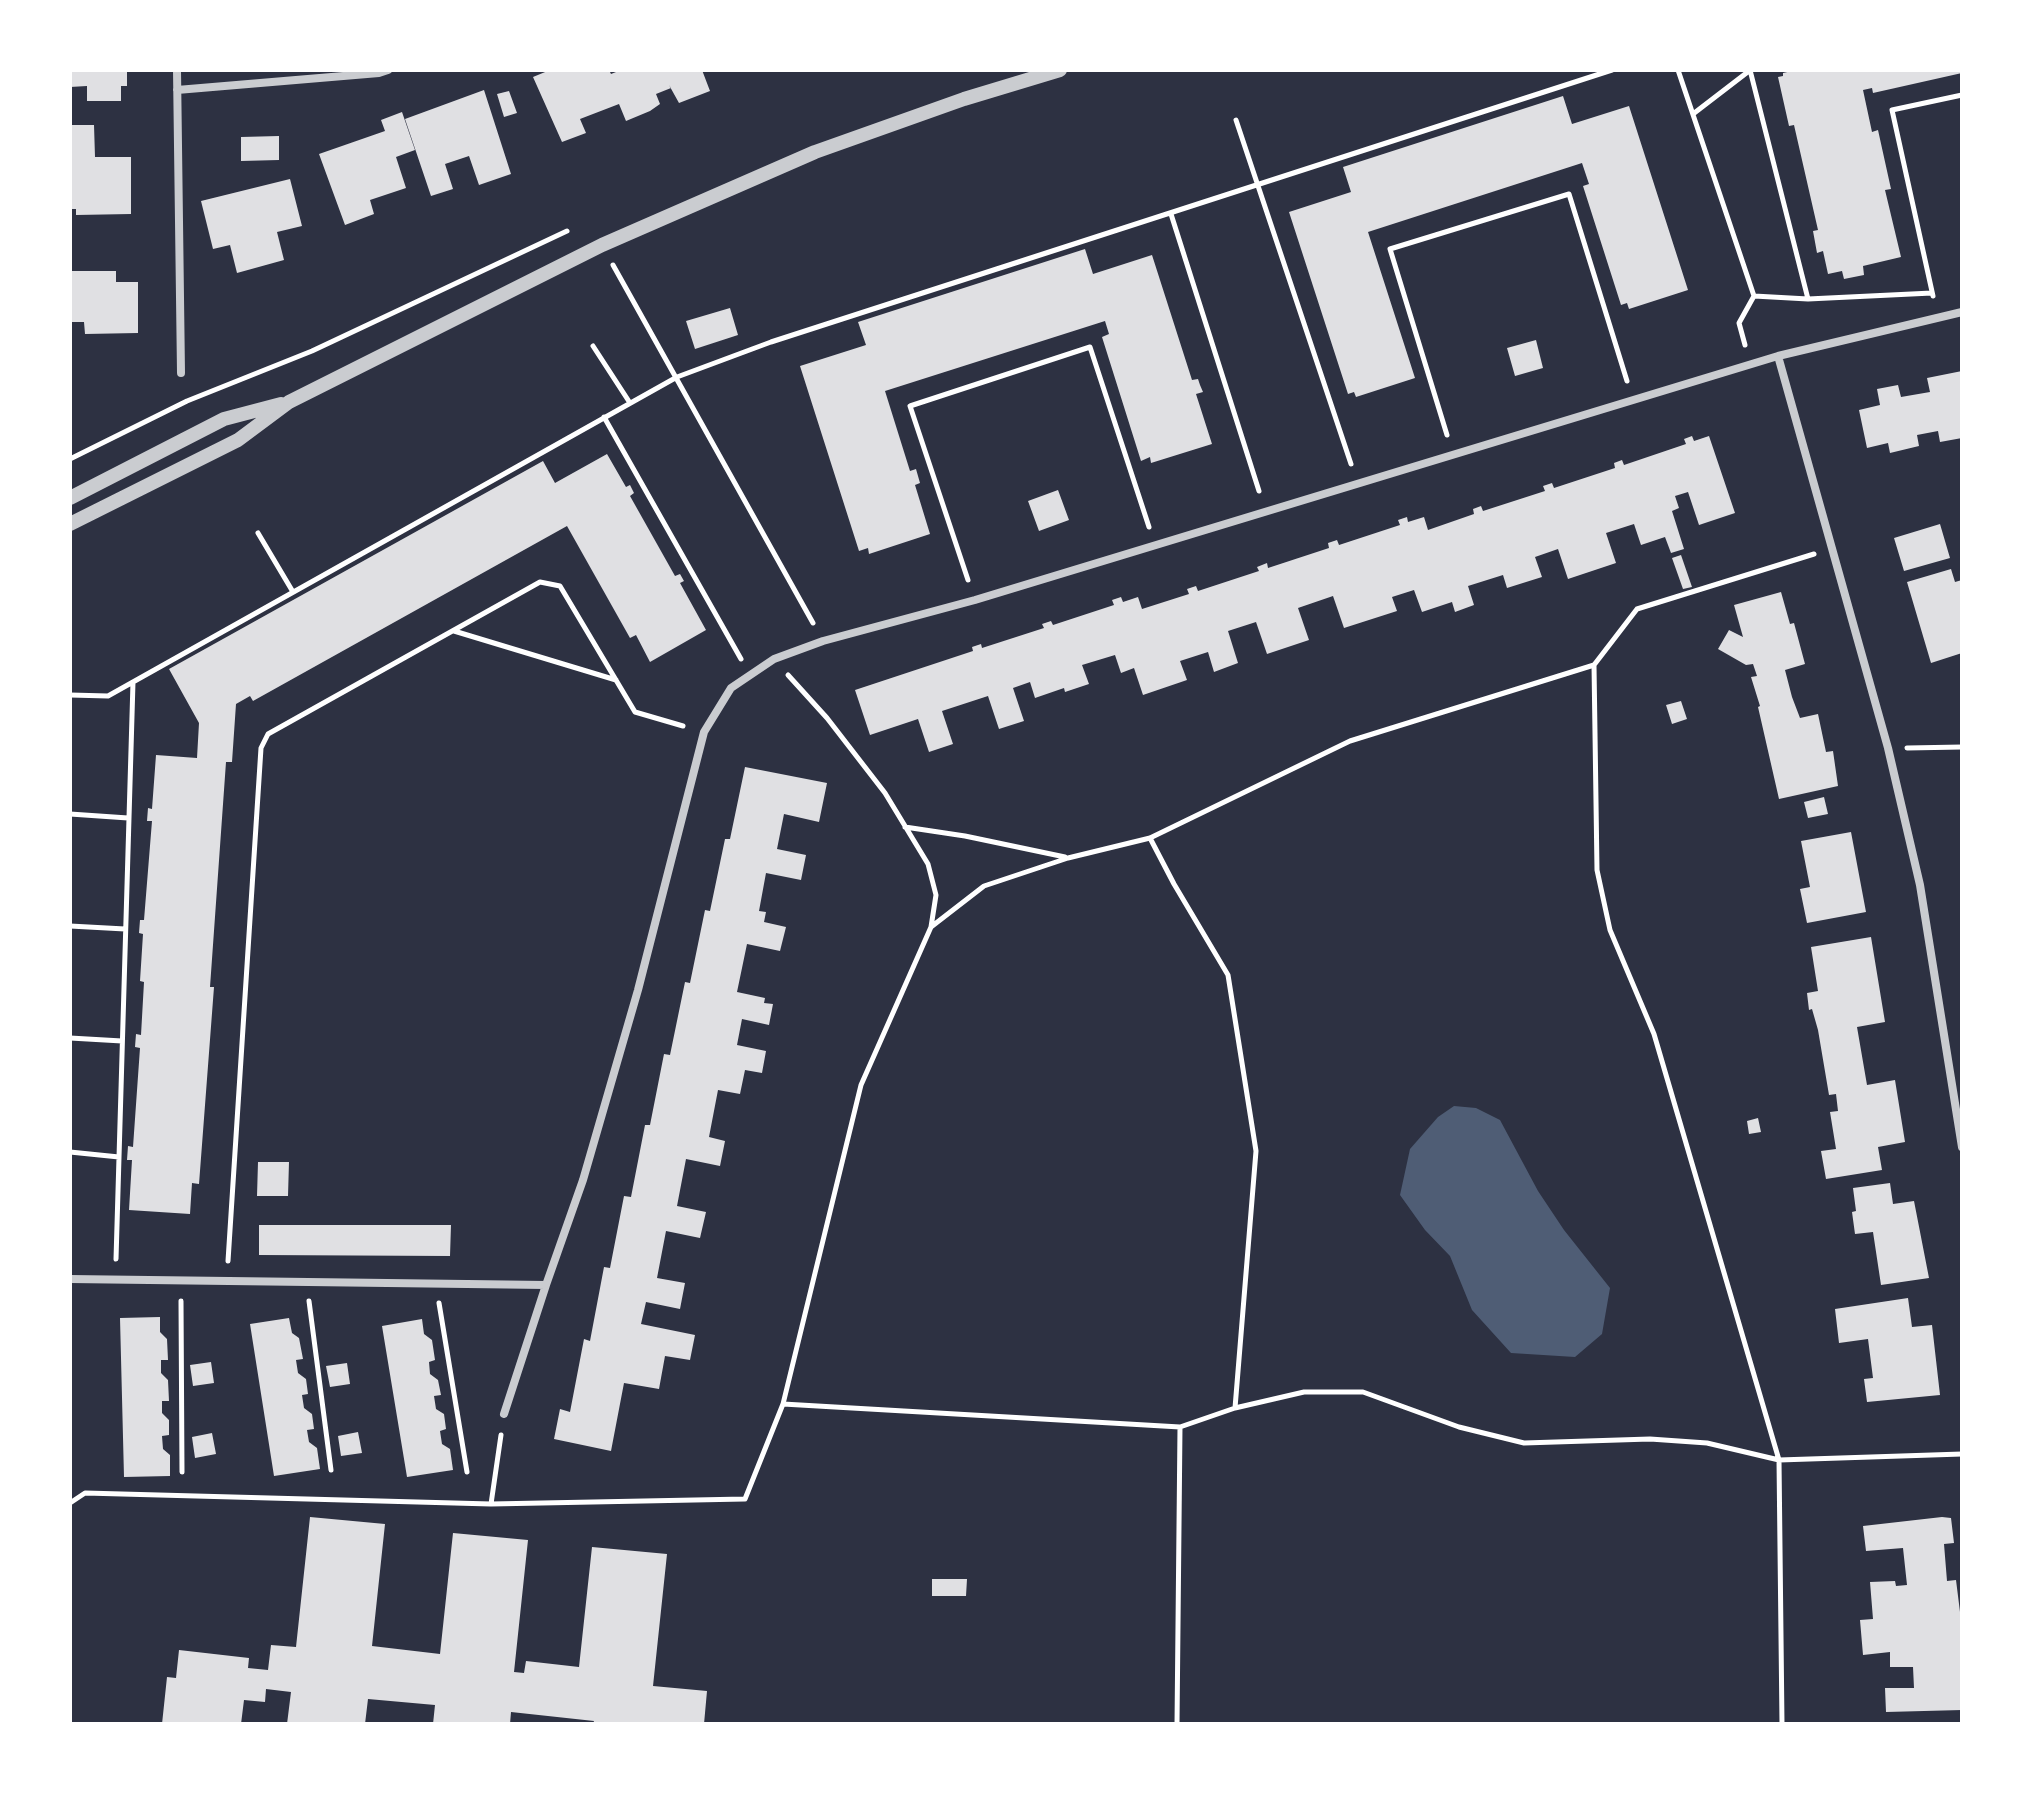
<!DOCTYPE html>
<html>
<head>
<meta charset="utf-8">
<style>
	body { margin:0 }
	#map { position:relative; width:2032px; height:1794px; overflow:hidden; background:#2d3142; font-family:"Golos Text",sans-serif }
	canvas { display:block }
	.frame { position:absolute; inset:0; border:72px solid #fff; pointer-events:none }
</style>
</head>
<body>
<div id="map">
<canvas width="2032" height="1794"></canvas>
<div class="frame"></div>
</div>
<script>
const c = document.querySelector('canvas').getContext('2d');
c.lineJoin = 'round';
function paint(path, color) {
  c.fillStyle = color;
  c.fill(path, 'evenodd');
}
function toPath(rows) {
  const path = new Path2D();
  for (const r of rows) {
    path.moveTo(r[0], r[1]);
    for (let i = 2; i < r.length; i += 2) path.lineTo(r[i], r[i + 1]);
  }
  return path;
}
function trace(path, color, width, dash) {
  c.strokeStyle = color;
  c.lineWidth = width;
  c.lineCap = dash ? 'butt' : 'round';
  c.setLineDash(dash || []);
  c.stroke(path);
}
const water = toPath([
	[1454,1106,1476,1108,1500,1120,1538,1191,1564,1230,1610,1288,1602,1334,1575,1357,1511,1353,1472,1310,1450,1256,1425,1230,1400,1195,1410,1149,1438,1117]
]);
const building = toPath([
	[70,70,127,70,127,86,121,86,121,101,87,101,87,86,70,87],
	[550,70,609,70,611,74,621,70,702,70,710,91,679,103,669,85,671,88,656,94,660,104,650,111,626,121,619,104,580,119,586,133,562,142,533,77],
	[1796,70,1962,70,1962,73,1873,93,1872,88,1863,90,1872,132,1878,130,1891,189,1885,190,1901,257,1863,266,1864,275,1844,279,1842,271,1828,274,1823,251,1817,253,1813,231,1818,230,1794,125,1789,126,1778,77,1783,76,1783,73],
	[484,90,511,174,479,185,469,156,445,164,453,189,431,196,405,119],
	[509,91,517,113,504,117,497,94],
	[1563,96,1572,124,1629,106,1688,290,1629,309,1627,303,1621,305,1583,186,1589,184,1582,163,1368,232,1415,378,1356,397,1354,392,1348,394,1289,212,1351,192,1343,167],
	[402,112,415,150,396,157,406,188,370,200,374,214,345,225,319,154,385,131,381,120],
	[70,125,94,125,95,157,131,157,131,214,76,215,76,209,70,209],
	[279,136,279,160,241,161,241,137],
	[290,179,302,226,277,232,284,260,237,273,230,245,213,249,201,201],
	[1085,249,1093,274,1152,255,1192,380,1198,379,1200,385,1203,392,1196,394,1212,444,1151,463,1150,457,1141,461,1102,337,1109,334,1105,321,885,391,910,471,916,469,920,483,915,485,930,534,869,554,868,548,859,551,800,366,866,345,858,322],
	[70,271,116,271,116,282,138,282,138,333,85,334,84,322,70,322],
	[730,308,738,335,695,349,686,321],
	[1536,340,1543,368,1515,376,1507,348],
	[1962,371,1962,438,1940,442,1938,431,1917,435,1919,446,1890,453,1888,443,1867,448,1859,410,1880,405,1877,389,1898,385,1901,397,1930,392,1927,378],
	[1692,436,1694,441,1709,436,1735,513,1699,525,1688,492,1675,496,1679,508,1672,511,1684,549,1671,553,1665,537,1641,545,1634,524,1606,533,1616,563,1568,579,1558,549,1535,557,1542,577,1507,588,1503,575,1468,586,1474,605,1455,612,1452,602,1422,612,1414,590,1392,597,1397,611,1344,628,1333,596,1298,608,1309,640,1267,654,1256,622,1228,631,1238,663,1214,672,1208,652,1180,661,1187,680,1143,695,1134,668,1121,673,1115,655,1082,665,1089,684,1065,692,1064,688,1035,698,1030,682,1013,688,1024,721,999,729,988,696,942,711,953,744,929,752,918,719,870,735,855,690,973,651,972,647,981,644,982,648,1044,628,1042,624,1051,621,1053,625,1114,605,1112,600,1121,597,1123,602,1138,597,1142,609,1189,594,1187,589,1196,586,1198,591,1259,571,1257,567,1267,563,1268,568,1329,548,1328,543,1337,540,1339,545,1400,525,1398,520,1407,517,1408,522,1424,517,1428,530,1474,514,1473,509,1481,506,1483,511,1545,491,1543,486,1552,483,1554,488,1615,468,1614,463,1622,460,1624,465,1686,444,1684,439],
	[607,454,626,487,630,485,634,493,630,496,675,576,680,574,684,581,680,583,706,630,650,662,636,635,630,638,567,526,253,701,250,696,236,704,232,762,226,762,210,987,214,987,199,1184,192,1183,190,1214,129,1210,132,1160,127,1160,128,1146,133,1147,140,1048,135,1047,136,1034,141,1035,144,982,140,981,143,934,139,933,140,920,144,920,152,821,147,821,148,808,152,809,156,755,197,758,199,723,169,669,543,461,555,483],
	[1058,490,1069,520,1039,531,1028,501],
	[1940,524,1950,558,1904,571,1894,538],
	[1681,555,1692,587,1683,589,1672,558],
	[1951,569,1955,582,1962,580,1962,653,1931,663,1907,582],
	[1781,592,1790,624,1794,623,1805,664,1785,670,1792,697,1800,718,1818,714,1826,752,1833,751,1838,786,1779,799,1758,707,1760,706,1751,677,1757,676,1753,664,1746,665,1718,649,1729,630,1743,637,1734,605],
	[1681,701,1687,719,1672,724,1666,705],
	[745,767,827,783,819,822,784,814,777,849,806,855,801,880,766,873,759,911,766,912,764,922,786,927,780,951,747,944,737,992,765,998,764,1003,773,1004,769,1025,742,1019,737,1045,766,1051,762,1073,745,1070,740,1094,718,1090,709,1137,725,1141,720,1166,686,1159,677,1206,706,1212,700,1238,666,1231,657,1278,685,1283,680,1309,646,1302,641,1324,695,1335,690,1360,665,1356,659,1389,624,1383,611,1451,554,1439,560,1409,570,1412,584,1339,590,1341,604,1267,610,1268,624,1196,631,1197,645,1125,650,1125,664,1054,670,1055,685,982,690,983,705,910,710,911,725,839,730,839],
	[1824,797,1828,814,1808,818,1804,802],
	[1851,832,1866,912,1807,923,1800,889,1810,887,1801,841],
	[1871,937,1885,1022,1857,1027,1867,1085,1895,1080,1905,1142,1878,1147,1882,1170,1826,1179,1821,1151,1836,1149,1830,1112,1838,1111,1836,1094,1829,1095,1818,1030,1812,1009,1809,1010,1807,993,1818,991,1811,947],
	[1758,1118,1761,1132,1749,1134,1747,1121],
	[258,1162,289,1162,288,1196,257,1196],
	[1890,1183,1893,1204,1914,1201,1929,1278,1881,1285,1873,1232,1855,1234,1852,1212,1856,1211,1853,1188],
	[259,1225,451,1225,450,1256,259,1255],
	[1908,1298,1912,1327,1932,1325,1940,1395,1867,1402,1864,1379,1873,1378,1868,1339,1839,1343,1835,1309],
	[160,1317,160,1332,167,1339,168,1360,161,1360,161,1373,168,1380,169,1401,162,1401,162,1413,169,1420,169,1435,162,1436,163,1449,170,1455,170,1476,124,1477,120,1318],
	[289,1318,292,1333,299,1338,303,1359,296,1360,298,1373,306,1379,308,1394,302,1395,304,1408,312,1414,314,1429,307,1430,309,1442,317,1448,320,1469,274,1476,250,1324],
	[422,1319,424,1334,432,1340,435,1360,429,1362,430,1374,438,1380,441,1395,434,1396,436,1409,444,1414,446,1429,440,1431,442,1444,450,1449,453,1470,407,1477,382,1326],
	[211,1362,214,1383,193,1386,190,1365],
	[347,1363,350,1384,330,1387,326,1366],
	[358,1432,362,1453,341,1456,338,1436],
	[212,1433,216,1454,195,1458,192,1437],
	[310,1517,385,1524,372,1646,440,1654,453,1533,528,1540,514,1672,524,1673,526,1661,579,1667,592,1547,667,1554,653,1686,707,1691,704,1724,593,1724,594,1721,511,1712,510,1724,433,1724,435,1705,368,1699,365,1724,287,1724,291,1692,266,1689,265,1702,244,1700,241,1724,162,1724,167,1677,176,1678,179,1650,249,1658,248,1668,268,1670,271,1645,296,1647],
	[1942,1517,1951,1518,1954,1543,1944,1544,1947,1581,1956,1580,1960,1612,1962,1710,1886,1712,1885,1688,1914,1688,1913,1667,1890,1667,1890,1652,1863,1655,1860,1620,1873,1619,1870,1582,1895,1581,1896,1586,1907,1585,1903,1548,1866,1551,1863,1526],
	[932,1579,967,1579,966,1596,932,1596]
]);
const path = toPath([
	[1678,70,1754,296,1739,323,1745,345],
	[1750,70,1808,299,1932,293],
	[1693,114,1749,71],
	[1236,120,1351,464],
	[1171,214,1259,491],
	[613,265,813,623],
	[1754,296,1808,299],
	[1933,296,1892,110,1962,95],
	[593,346,630,403],
	[604,417,741,659],
	[1447,435,1390,249,1569,194,1627,381],
	[70,459,187,401,312,351,567,231],
	[258,533,293,592],
	[968,580,910,406,1090,347,1149,527],
	[454,631,616,680],
	[1594,665,1597,870,1610,930,1654,1034,1779,1460,1782,1724],
	[788,675,827,718,885,793,928,864,936,895,931,927],
	[70,695,108,696,677,377,771,342,1612,70],
	[1907,748,1962,747],
	[70,814,128,818],
	[905,827,965,836,1065,857],
	[1150,838,1174,884,1228,975,1256,1151,1235,1408,1180,1427,1177,1724],
	[70,926,125,929],
	[70,1038,122,1041],
	[70,1152,119,1157],
	[116,1259,133,682],
	[228,1261,261,748,268,734,540,582,560,586,635,712,683,726],
	[181,1301,182,1472],
	[309,1301,331,1470],
	[439,1303,467,1472],
	[783,1404,861,1085,931,927,984,886,1068,858,1150,838,1350,741,1594,665,1637,609,1814,554],
	[1235,1408,1304,1392,1363,1392,1459,1427,1524,1443,1650,1439,1707,1443,1779,1460,1962,1454],
	[501,1435,491,1504,745,1499,783,1404,1180,1427],
	[70,1503,85,1493,491,1504]
]);
const minor = toPath([
	[177,70,181,373],
	[177,90,379,73,388,70],
	[1778,356,1888,748,1920,885,1962,1147],
	[70,1279,546,1285,583,1180,638,990,704,732,731,688,774,659,823,641,975,600,1778,356,1962,312],
	[504,1414,546,1285]
]);
const tertiary = toPath([
	[70,498,224,419,281,404],
	[70,524,238,440,289,402,602,245,815,152,964,99,1060,70]
]);
paint(water, '#4f5d75');
paint(building, '#e0e0e3');
trace(path, '#fff', 5);
trace(minor, '#caccd0', 8);
trace(tertiary, '#caccd0', 14);
</script>
</body>
</html>
